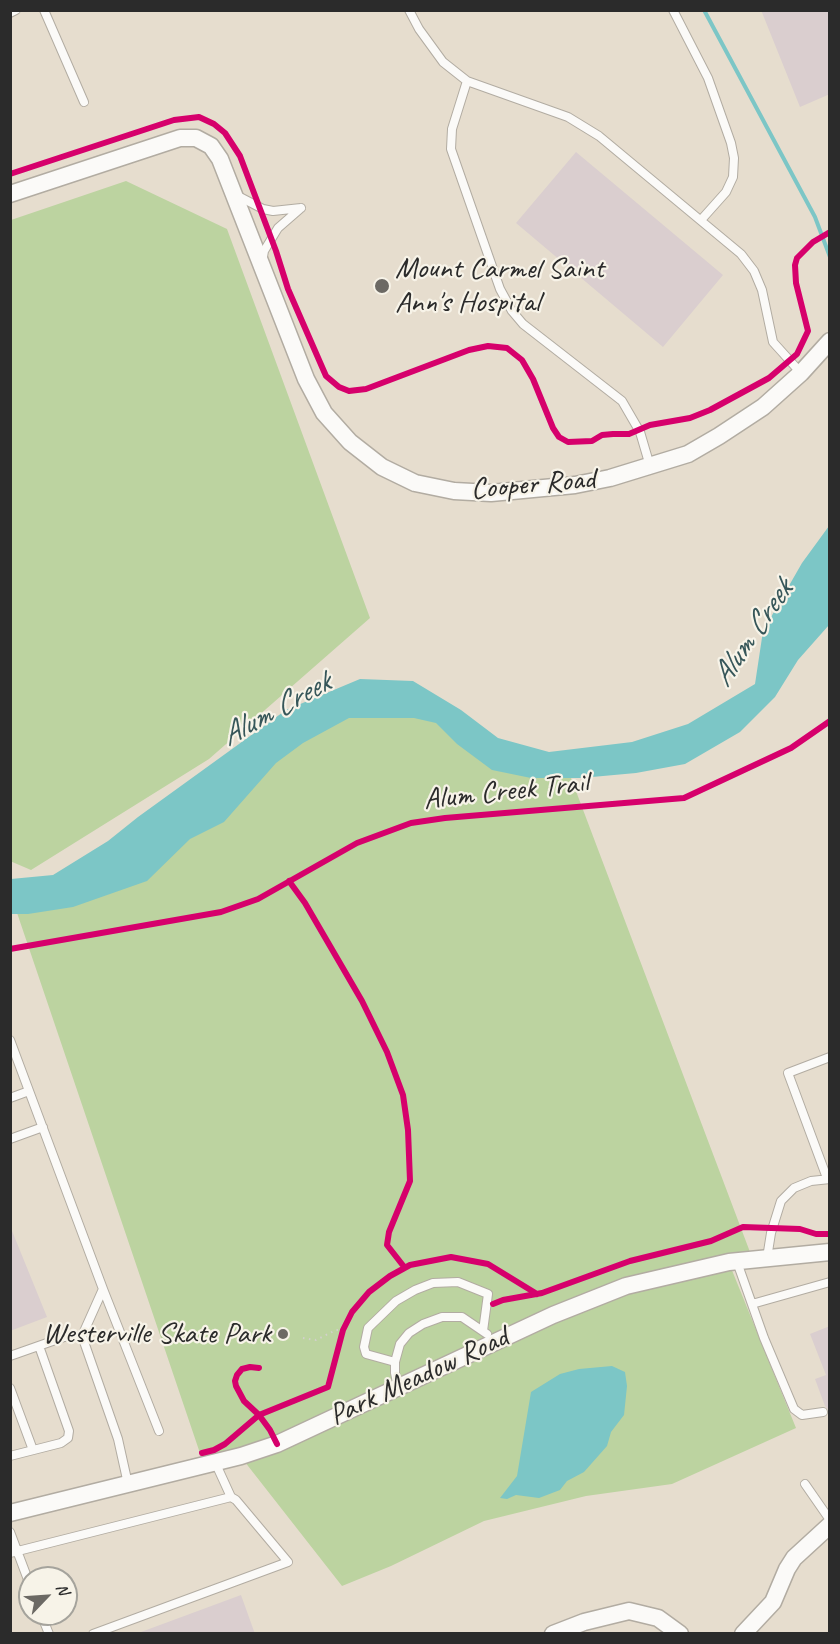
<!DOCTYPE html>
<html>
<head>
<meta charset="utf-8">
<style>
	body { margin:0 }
	#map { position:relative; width:840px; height:1644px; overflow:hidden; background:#e6ddce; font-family:Caveat,sans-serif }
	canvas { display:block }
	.frame { position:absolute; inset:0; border:12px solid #2b2b2b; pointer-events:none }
	.north { position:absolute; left:18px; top:1566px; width:60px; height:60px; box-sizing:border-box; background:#f7f3e8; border:2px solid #a5a39c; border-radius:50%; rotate:65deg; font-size:16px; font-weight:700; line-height:24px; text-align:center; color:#2b2b2b }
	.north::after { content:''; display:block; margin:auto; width:21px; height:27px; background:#6c6964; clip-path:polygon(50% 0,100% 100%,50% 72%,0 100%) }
</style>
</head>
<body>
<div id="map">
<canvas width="840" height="1644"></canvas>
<div class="frame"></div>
<div class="north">N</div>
</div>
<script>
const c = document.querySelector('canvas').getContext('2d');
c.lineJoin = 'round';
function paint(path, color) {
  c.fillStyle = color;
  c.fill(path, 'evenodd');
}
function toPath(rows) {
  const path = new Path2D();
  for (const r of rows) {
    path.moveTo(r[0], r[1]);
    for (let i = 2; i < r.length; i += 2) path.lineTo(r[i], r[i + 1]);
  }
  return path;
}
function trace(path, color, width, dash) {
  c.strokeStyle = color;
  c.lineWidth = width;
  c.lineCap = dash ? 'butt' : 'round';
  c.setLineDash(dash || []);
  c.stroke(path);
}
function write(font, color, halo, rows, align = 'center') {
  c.font = font + ' Caveat,sans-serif';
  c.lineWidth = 4.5;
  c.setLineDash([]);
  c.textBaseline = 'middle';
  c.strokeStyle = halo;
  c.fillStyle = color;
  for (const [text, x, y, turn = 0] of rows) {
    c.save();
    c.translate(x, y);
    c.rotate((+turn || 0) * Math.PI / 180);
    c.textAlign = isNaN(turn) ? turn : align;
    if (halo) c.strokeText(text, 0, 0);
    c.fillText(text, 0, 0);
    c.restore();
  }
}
const green = toPath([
	[126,181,227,229,370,618,209,759,31,870,10,861,11,220],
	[425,700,499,752,565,762,753,1260,729,1263,796,1428,672,1484,586,1496,484,1521,391,1566,342,1586,241,1457,204,1465,13,901,348,703]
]);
const water = toPath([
	[829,526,829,625,798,660,775,697,740,732,685,764,636,773,581,778,531,778,492,770,457,744,436,723,414,718,349,718,303,743,276,763,224,822,190,839,147,881,73,907,28,914,11,914,11,879,53,875,108,841,138,817,286,710,360,679,413,681,461,710,498,738,549,752,632,742,688,724,755,684,763,631,802,563],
	[612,1366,625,1372,627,1386,624,1415,611,1432,607,1446,584,1472,567,1481,560,1490,539,1498,516,1495,507,1499,500,1498,517,1476,531,1392,560,1374,579,1369]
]);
const stream = toPath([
	[704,10,815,217,830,257]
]);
const building = toPath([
	[761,10,830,10,830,94,800,107],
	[576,152,723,275,663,347,516,223],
	[10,1226,47,1317,10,1331],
	[830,1326,830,1414,829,1414,829,1411,825,1406,815,1379,826,1375,810,1334],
	[241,1595,255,1634,142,1634,141,1632]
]);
const path = toPath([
	[303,1338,316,1340,336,1330,343,1330]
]);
const lane = toPath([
	[44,10,84,102],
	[409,10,419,29,443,62,467,81,568,117,599,136,741,254,754,271,762,290,773,342,801,373],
	[673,10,708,78,731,143,734,158,733,177,726,192,701,220],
	[10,13,16,10],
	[467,81,452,129,451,149,500,289,512,311,523,324,622,401,640,432,650,466],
	[236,195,263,209,273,211,301,208],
	[262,262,264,251,278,228,301,208],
	[10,1040,103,1289,82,1336,118,1439,128,1484],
	[10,1098,29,1091],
	[10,1139,43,1127],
	[827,1178,788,1073,830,1057],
	[767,1258,771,1233,781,1201,794,1188,811,1181,830,1179],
	[737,1262,764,1338,794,1409,802,1415,823,1412],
	[103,1289,159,1431],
	[752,1304,830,1282],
	[10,1356,64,1337,82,1336],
	[395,1362,366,1354,364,1347,368,1328,396,1301,415,1290,433,1283,458,1282,488,1294,483,1331],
	[398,1387,395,1373,395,1362,400,1344,409,1333,423,1324,442,1317,462,1317,487,1334],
	[10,1388,33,1450],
	[10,1456,61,1443,68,1438,69,1431,39,1346],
	[805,1484,830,1520],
	[10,1532,30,1585],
	[10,1553,231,1497],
	[41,1614,49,1634],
	[93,1634,288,1562,236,1500,231,1497,215,1462]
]);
const street = toPath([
	[10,194,180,138,196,138,211,146,220,159,306,379,324,413,350,442,382,467,415,483,454,491,491,493,575,485,610,478,688,454,719,436,763,407,801,373,830,341],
	[10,1513,241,1456,277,1444,553,1315,626,1286,729,1262,830,1252],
	[553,1634,584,1622,629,1611,658,1618,680,1634],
	[743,1634,773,1602,787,1569,794,1558,830,1525]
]);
const cycleway = toPath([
	[10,174,174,120,199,117,214,124,225,133,240,156,276,251,288,289,326,376,339,387,349,391,366,389,469,350,488,346,507,348,522,360,533,379,553,428,559,437,568,442,592,441,602,435,613,434,629,434,650,425,690,418,710,410,769,378,797,354,808,331,796,283,795,265,797,258,813,242,830,232],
	[289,881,305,903,362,1001,387,1052,403,1095,408,1130,410,1181,389,1232,387,1245,405,1268],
	[10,949,221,912,258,899,357,843,411,823,445,818,684,798,791,748,830,721],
	[493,1304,503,1300,542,1293,630,1261,711,1241,743,1227,800,1229,816,1234,830,1234],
	[259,1368,250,1367,242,1369,237,1375,235,1381,236,1386,244,1401,259,1415,270,1430,277,1444],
	[202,1453,214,1450,225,1444,259,1415,328,1387,343,1330,352,1312,369,1292,390,1276,410,1265,451,1257,488,1264,537,1294]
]);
const markers = [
	[382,286,8,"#6c6964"],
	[283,1334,6,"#6c6964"]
];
const poiNames = [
	["Mount Carmel Saint",395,269],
	["Ann's Hospital",395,303],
	["Westerville Skate Park",271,1334,"right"]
];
const streetNames = [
	["Cooper Road",533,485,-5],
	["Alum Creek Trail",506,792,-6],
	["Park Meadow Road",419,1377,-25]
];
const waterNames = [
	["Alum Creek",753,634,-56],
	["Alum Creek",276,710,-29]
];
paint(green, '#bcd3a0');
paint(water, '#7cc6c6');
trace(stream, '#7cc6c6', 4);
paint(building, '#dacecf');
trace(lane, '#b2aca2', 10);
trace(street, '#b2aca2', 19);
trace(path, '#d2d0cc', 2, [1.5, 4.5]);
trace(lane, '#fbfaf8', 8);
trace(street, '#fbfaf8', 16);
trace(cycleway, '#d6006c', 6);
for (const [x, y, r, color] of markers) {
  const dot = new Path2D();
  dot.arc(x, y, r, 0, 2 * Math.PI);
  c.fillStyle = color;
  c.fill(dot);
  trace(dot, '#f7f3e8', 2);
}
write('30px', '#2b2b2b', '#f7f3e8', poiNames, 'left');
write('30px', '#2b2b2b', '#f7f3e8', streetNames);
write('italic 32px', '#365659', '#f7f3e8', waterNames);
</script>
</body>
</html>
